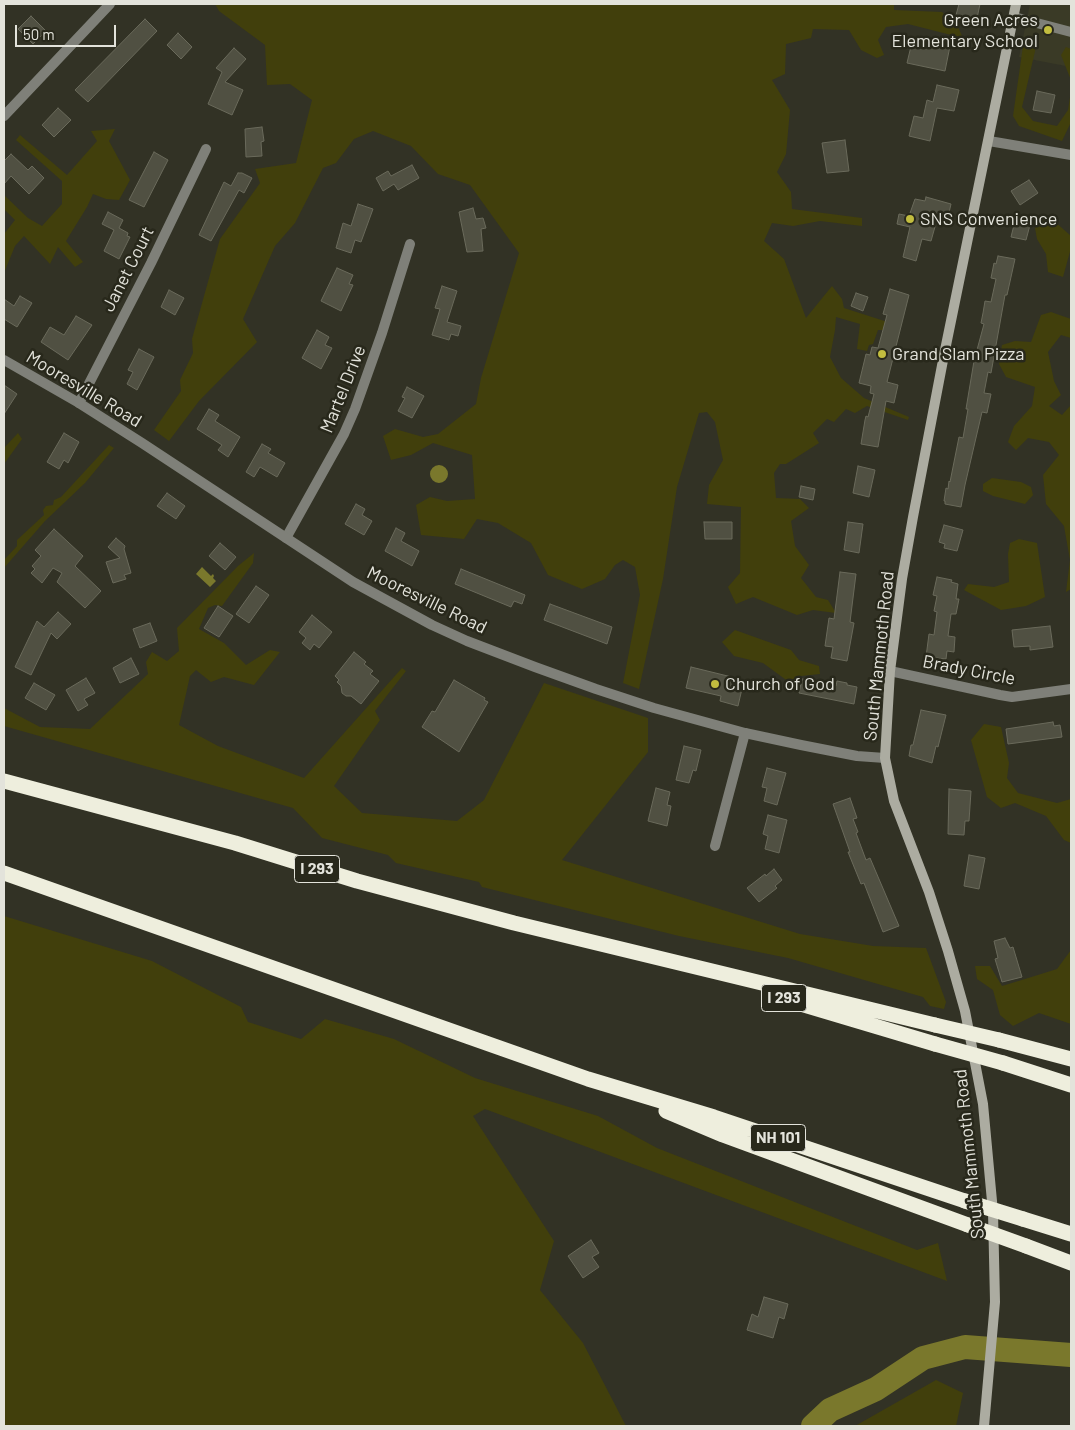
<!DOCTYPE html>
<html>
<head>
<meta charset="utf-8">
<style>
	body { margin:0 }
	#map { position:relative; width:1075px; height:1430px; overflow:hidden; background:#323225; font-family:Barlow,sans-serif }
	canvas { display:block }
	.frame { position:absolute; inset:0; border:5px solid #e3e3db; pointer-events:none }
	.scale { position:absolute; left:15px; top:25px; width:101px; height:22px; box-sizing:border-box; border:2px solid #e3e3db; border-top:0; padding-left:6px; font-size:15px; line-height:18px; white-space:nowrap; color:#e3e3db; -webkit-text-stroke:4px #28281b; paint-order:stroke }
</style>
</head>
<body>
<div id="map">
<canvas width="1075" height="1430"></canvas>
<div class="frame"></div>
<div class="scale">50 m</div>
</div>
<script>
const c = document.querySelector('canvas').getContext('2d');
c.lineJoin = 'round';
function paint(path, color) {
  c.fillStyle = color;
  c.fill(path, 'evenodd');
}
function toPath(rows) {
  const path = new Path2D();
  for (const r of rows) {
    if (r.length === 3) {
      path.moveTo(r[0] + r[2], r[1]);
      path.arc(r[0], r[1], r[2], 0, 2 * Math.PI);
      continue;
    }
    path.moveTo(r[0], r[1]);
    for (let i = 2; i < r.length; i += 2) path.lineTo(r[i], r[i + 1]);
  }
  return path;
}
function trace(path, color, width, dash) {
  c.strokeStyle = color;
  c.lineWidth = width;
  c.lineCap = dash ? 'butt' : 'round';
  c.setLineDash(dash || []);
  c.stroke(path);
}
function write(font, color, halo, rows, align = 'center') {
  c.font = font + ' Barlow,sans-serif';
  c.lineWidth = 5;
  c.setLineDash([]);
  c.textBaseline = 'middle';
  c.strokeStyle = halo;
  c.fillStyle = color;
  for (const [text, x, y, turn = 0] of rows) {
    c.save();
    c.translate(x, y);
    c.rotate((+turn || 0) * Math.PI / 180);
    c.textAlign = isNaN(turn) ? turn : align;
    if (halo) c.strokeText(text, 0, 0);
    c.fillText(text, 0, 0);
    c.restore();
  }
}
const built = toPath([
	[1030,4,1071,4,1071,67,1019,57]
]);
const green = toPath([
	[215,4,894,4,894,10,942,12,958,27,963,38,908,24,886,27,878,40,884,55,877,58,861,50,849,30,813,29,811,38,786,44,785,74,772,80,790,110,786,154,777,172,791,192,792,209,862,218,862,226,820,221,793,226,772,223,764,241,784,259,806,318,832,286,842,299,844,308,900,326,895,330,878,330,873,344,869,345,867,351,857,349,860,324,836,317,835,330,830,357,841,378,864,398,909,417,908,420,867,406,855,413,846,409,834,422,827,419,813,433,819,443,786,464,780,464,774,473,776,498,800,499,809,508,791,521,795,546,809,565,801,578,816,597,828,600,836,613,813,610,797,615,753,597,736,604,728,587,740,573,741,507,707,504,709,485,723,460,715,422,707,412,699,413,677,487,663,579,639,689,623,683,640,595,635,567,623,560,615,565,605,579,582,589,548,575,531,543,498,523,477,519,464,539,421,535,416,505,430,497,447,501,475,499,472,455,433,443,411,455,391,460,383,436,395,429,423,437,438,434,476,404,481,378,519,253,470,185,438,174,411,146,373,131,354,139,336,163,323,168,295,223,275,246,243,319,257,342,199,401,169,441,154,430,181,391,180,380,193,353,192,339,220,239,260,183,255,169,296,163,312,100,290,84,267,85,265,45,219,11],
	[1028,41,1036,47,1022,107,1033,121,1057,126,1068,110,1071,91,1071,122,1062,141,1019,126,1013,116,1023,46],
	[1066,47,1071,49,1071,80,1061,55],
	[115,129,109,141,130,180,119,200,106,199,93,194,87,207,66,241,83,262,75,267,58,247,50,264,24,236,15,246,4,273,4,234,15,220,4,209,4,195,28,218,42,226,62,204,62,181,16,140,20,135,67,175,97,141,91,131],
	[1043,218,1054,221,1071,236,1071,248,1063,277,1048,272,1046,254,1037,239,1035,228],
	[1051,312,1071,319,1071,338,1061,335,1048,352,1054,381,1061,395,1049,406,1062,415,1071,405,1071,589,1066,592,1070,560,1064,526,1046,504,1043,475,1059,455,1049,442,1028,438,1016,450,1008,442,1014,426,1032,406,1035,387,1006,377,999,364,1002,345,1015,341,1031,342,1041,315],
	[18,433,22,439,4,464,4,448],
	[109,445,114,448,85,483,45,521,4,568,4,560,17,546,17,540,44,515,43,510,46,506,53,505,54,500,61,497],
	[992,478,1021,482,1031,487,1033,495,1025,504,993,496,983,491,983,484],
	[1019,539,1037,543,1045,597,1026,606,1001,610,964,590,968,584,994,587,1009,582,1008,554,1010,543],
	[254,553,253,563,222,606,215,605,208,608,199,629,224,643,246,665,270,650,280,652,254,685,224,677,211,682,196,670,190,676,179,725,218,746,304,778,402,668,406,671,375,711,380,720,334,786,362,813,457,821,484,800,544,683,648,718,648,752,562,860,800,934,873,946,926,948,946,1002,944,1009,930,1006,923,997,788,958,679,936,482,887,479,882,396,863,388,855,322,838,293,808,4,726,4,708,40,727,90,729,148,674,146,662,152,652,167,661,179,651,177,628,238,566],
	[735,630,791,650,799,660,819,666,820,674,801,676,793,685,763,663,734,656,722,642],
	[984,724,1001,727,1009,763,1007,778,1018,793,1057,803,1071,799,1071,843,1064,840,1046,816,1015,803,1001,808,987,797,971,740],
	[4,916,152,961,241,1007,248,1022,301,1039,325,1019,394,1039,475,1078,598,1116,657,1148,917,1250,938,1243,947,1281,485,1109,473,1116,554,1241,540,1290,583,1343,626,1426,4,1426],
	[1071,950,1071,1024,1039,1013,1013,1026,1000,1015,993,990,977,979,975,966,990,966,1002,986,1025,979,1057,969],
	[936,1380,963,1393,956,1426,855,1426]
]);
const water = toPath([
	[439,474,9],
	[202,567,211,576,213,574,214,576,213,578,216,581,210,587,196,574]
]);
const river = toPath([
	[813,1426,830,1410,876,1389,923,1358,965,1347,1071,1355]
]);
const building = toPath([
	[959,4,980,4,976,23,955,19,959,4],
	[31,16,46,31,33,44,18,29,31,16],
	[145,19,157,31,88,102,75,90,145,19],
	[178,33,192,47,181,59,167,45,178,33],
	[913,38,950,46,945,71,907,63,913,38],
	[234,48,246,59,225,82,243,90,232,115,208,104,222,72,216,68,234,48],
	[937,85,959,90,954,111,937,108,930,141,909,136,914,116,923,118,927,100,933,102,937,85],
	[1037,91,1055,95,1051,113,1033,110,1037,91],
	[58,108,71,120,54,137,42,125,58,108],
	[262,127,264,141,261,142,262,156,246,157,245,129,262,127],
	[845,140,849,171,827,173,822,143,845,140],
	[154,152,168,160,144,207,129,200,154,152],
	[11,154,28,170,32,166,44,178,29,194,11,176,4,184,4,161,11,154],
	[412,165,419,178,398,190,394,184,383,191,376,178,388,171,391,176,412,165],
	[238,173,242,173,252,178,244,193,239,190,211,241,199,235,224,182,231,186,238,173],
	[1029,180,1038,193,1020,205,1011,191,1029,180],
	[926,197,951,204,948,217,938,216,931,241,922,239,916,261,903,257,910,227,897,224,899,214,909,216,915,199,925,201,926,197],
	[358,204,373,209,361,242,355,240,351,253,336,248,343,223,351,226,358,204],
	[473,208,476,219,483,218,486,228,481,229,483,251,467,252,459,212,473,208],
	[108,212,123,220,119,228,128,233,127,236,130,237,119,259,104,251,114,230,102,224,108,212],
	[1015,221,1030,225,1026,240,1011,237,1015,221],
	[998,256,1015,259,1007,295,1005,295,991,373,988,372,984,393,991,394,987,413,982,412,965,485,961,507,945,504,945,501,944,501,946,488,948,489,949,481,950,482,959,437,963,438,968,409,966,409,974,361,984,324,981,323,983,313,985,301,991,302,996,279,991,278,994,263,996,264,998,256],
	[337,268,353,275,349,284,353,285,341,311,321,301,337,268],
	[442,286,457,291,447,322,461,326,458,336,451,334,449,340,432,335,440,309,435,308,442,286],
	[890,289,909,295,887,382,898,385,894,403,886,401,878,447,861,444,865,420,866,416,868,417,874,394,870,393,871,386,859,383,866,354,870,355,872,347,878,348,887,315,883,314,890,289],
	[169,290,184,298,175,315,161,307,169,290],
	[856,293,868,297,863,311,851,306,856,293],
	[20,296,32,303,17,327,4,319,4,299,14,306,20,296],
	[76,316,92,325,68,360,41,342,50,327,64,335,76,316],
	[317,330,329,337,325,345,332,348,321,369,302,358,317,330],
	[139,349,154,357,137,390,127,384,133,372,128,370,139,349],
	[4,385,17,394,4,414,4,385],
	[407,387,424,396,412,418,398,411,405,398,402,397,407,387],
	[209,409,219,415,215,421,240,437,228,457,218,450,222,445,197,429,209,409],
	[64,433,79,442,68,463,64,460,59,469,47,462,64,433],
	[262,444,271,449,268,453,285,463,277,477,260,467,254,477,246,472,262,444],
	[858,466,875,470,869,497,853,493,858,466],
	[801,486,815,489,813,500,799,497,801,486],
	[167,493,185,506,176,519,157,506,167,493],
	[356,504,365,509,362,515,372,521,364,535,345,524,356,504],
	[704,522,732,522,732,539,705,539,704,522],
	[848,522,863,524,859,553,844,550,848,522],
	[944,525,963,530,957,551,944,548,945,544,939,542,944,525],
	[396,528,405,533,401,541,419,551,412,566,385,551,396,528],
	[54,529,83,556,75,566,101,591,85,608,57,582,62,573,53,568,42,583,31,573,35,569,32,566,41,556,35,550,54,529],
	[116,538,125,546,124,549,131,573,124,575,126,579,113,583,106,562,120,558,108,547,116,538],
	[220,543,236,557,225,570,209,556,220,543],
	[461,569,525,595,522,604,514,601,511,607,455,584,461,569],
	[840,572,856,574,850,622,854,623,847,661,831,658,833,647,825,646,829,618,834,619,840,572],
	[937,577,952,580,951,582,958,584,956,599,959,599,956,614,951,614,948,636,955,637,954,652,947,651,946,659,926,657,929,634,934,635,937,612,934,611,937,596,933,595,937,577],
	[256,586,269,595,249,623,236,614,256,586],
	[550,604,612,627,607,644,544,620,550,604],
	[218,606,233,616,219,637,204,628,218,606],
	[58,612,71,624,57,639,51,633,31,675,15,667,37,621,44,627,58,612],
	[312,615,332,632,319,648,314,644,310,650,302,643,306,638,299,632,312,615],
	[150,623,157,641,140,648,133,629,150,623],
	[1050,626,1053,647,1030,650,1030,646,1014,647,1012,630,1050,626],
	[354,652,366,662,364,664,373,671,370,674,379,681,361,704,351,696,346,696,342,693,341,686,337,682,339,680,335,676,354,652],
	[131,658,139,674,120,683,113,668,131,658],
	[691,667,744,680,738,706,720,701,721,696,686,688,691,667],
	[86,678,95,693,84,699,88,705,78,711,66,690,86,678],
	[802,679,836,686,837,681,847,683,847,685,857,687,854,704,799,693,802,679],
	[454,680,485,698,484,700,488,702,459,752,422,727,432,711,435,712,454,680],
	[34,683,55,695,46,710,25,698,34,683],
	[921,710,946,715,938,747,936,746,932,763,909,756,911,745,913,745,921,710],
	[1053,722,1054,726,1060,725,1062,737,1008,744,1006,729,1053,722],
	[684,746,701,750,696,771,693,770,689,783,676,780,684,746],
	[767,768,786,773,777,805,764,801,767,788,762,787,767,768],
	[656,788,670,792,667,805,671,806,667,826,648,821,656,788],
	[949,789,971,791,969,821,965,821,964,835,948,834,949,789],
	[850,798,857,818,853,819,858,832,856,833,866,860,870,858,899,926,883,932,864,883,861,884,848,852,850,852,833,804,850,798],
	[768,815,787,820,779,853,765,849,768,836,763,834,768,815],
	[969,855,985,858,979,889,964,886,969,855],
	[774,869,782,880,775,886,777,888,759,902,747,888,765,874,766,876,774,869],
	[1005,938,1010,948,1013,947,1022,977,1002,982,995,959,998,958,994,941,1005,938],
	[591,1240,599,1253,592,1257,599,1267,583,1278,568,1256,591,1240],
	[764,1297,788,1304,784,1319,779,1317,773,1338,747,1330,752,1314,758,1317,764,1297]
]);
const minor = toPath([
	[1014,17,1071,32],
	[989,141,1071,155],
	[79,403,151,263,206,149],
	[286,538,344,434,355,409,382,333,410,244],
	[890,671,1000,695,1012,697,1071,689],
	[715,846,745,733]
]);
const tertiary = toPath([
	[4,116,110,4],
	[4,360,79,403,142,443,353,582,432,625,467,641,535,667,596,689,654,708,745,733,801,745,857,756,885,758]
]);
const secondary = toPath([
	[984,1426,995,1302,993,1212,983,1104,965,1011,948,951,929,892,894,801,885,758,890,671,902,579,913,517,944,355,1016,4]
]);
const motorway = toPath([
	[4,781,235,843,357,881,514,923,935,1025],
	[4,873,588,1079,714,1117,965,1201],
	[784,999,935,1044],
	[999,1040,1071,1059],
	[1003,1063,1071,1085],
	[666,1111,723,1135,968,1225],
	[1023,1219,1071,1234],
	[1026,1246,1071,1263]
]);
const motorwayBridge = toPath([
	[935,1025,999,1040],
	[935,1044,1003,1063],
	[965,1201,1023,1219],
	[968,1225,1026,1246]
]);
const markers = [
	[1048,30,5,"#c2bd3f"],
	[910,219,5,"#c2bd3f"],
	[882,354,5,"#c2bd3f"],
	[715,684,5,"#c2bd3f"]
];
const shields = [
	[317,869,45],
	[784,998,45],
	[778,1138,55]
];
const shieldNames = [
	["I 293",317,869],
	["I 293",784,998],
	["NH 101",778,1138]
];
const poiNames = [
	["Green Acres",1038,20,"right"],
	["Elementary School",1038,41,"right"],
	["SNS Convenience",920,219],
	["Grand Slam Pizza",892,354],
	["Church of God",725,684]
];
const streetNames = [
	["Janet Court",128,269,-63],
	["Mooresville Road",84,389,31],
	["Martel Drive",343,389,-68],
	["Mooresville Road",427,600,26],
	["South Mammoth Road",879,656,-84],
	["Brady Circle",969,670,11],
	["South Mammoth Road",969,1154,-96]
];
paint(built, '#3a3a26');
paint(green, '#413f0c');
paint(water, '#7a782c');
trace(river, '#7a782c', 24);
paint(building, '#505042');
trace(building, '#6a6a5b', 1);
trace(minor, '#7f8079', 10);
trace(tertiary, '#7f8079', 10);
trace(secondary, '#acaca1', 10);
trace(motorway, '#eed', 15);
trace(motorwayBridge, '#eed', 15);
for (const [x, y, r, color] of markers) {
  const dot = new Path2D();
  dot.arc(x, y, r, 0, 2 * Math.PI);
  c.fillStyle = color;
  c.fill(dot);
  trace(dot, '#28281b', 2);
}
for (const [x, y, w] of shields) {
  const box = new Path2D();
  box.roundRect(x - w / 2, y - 13.5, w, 27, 4);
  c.fillStyle = '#28281b';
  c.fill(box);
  trace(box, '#e3e3db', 1);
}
write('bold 16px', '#e3e3db', null, shieldNames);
write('18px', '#e3e3db', '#28281b', poiNames, 'left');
write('18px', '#e3e3db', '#28281b', streetNames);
</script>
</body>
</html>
